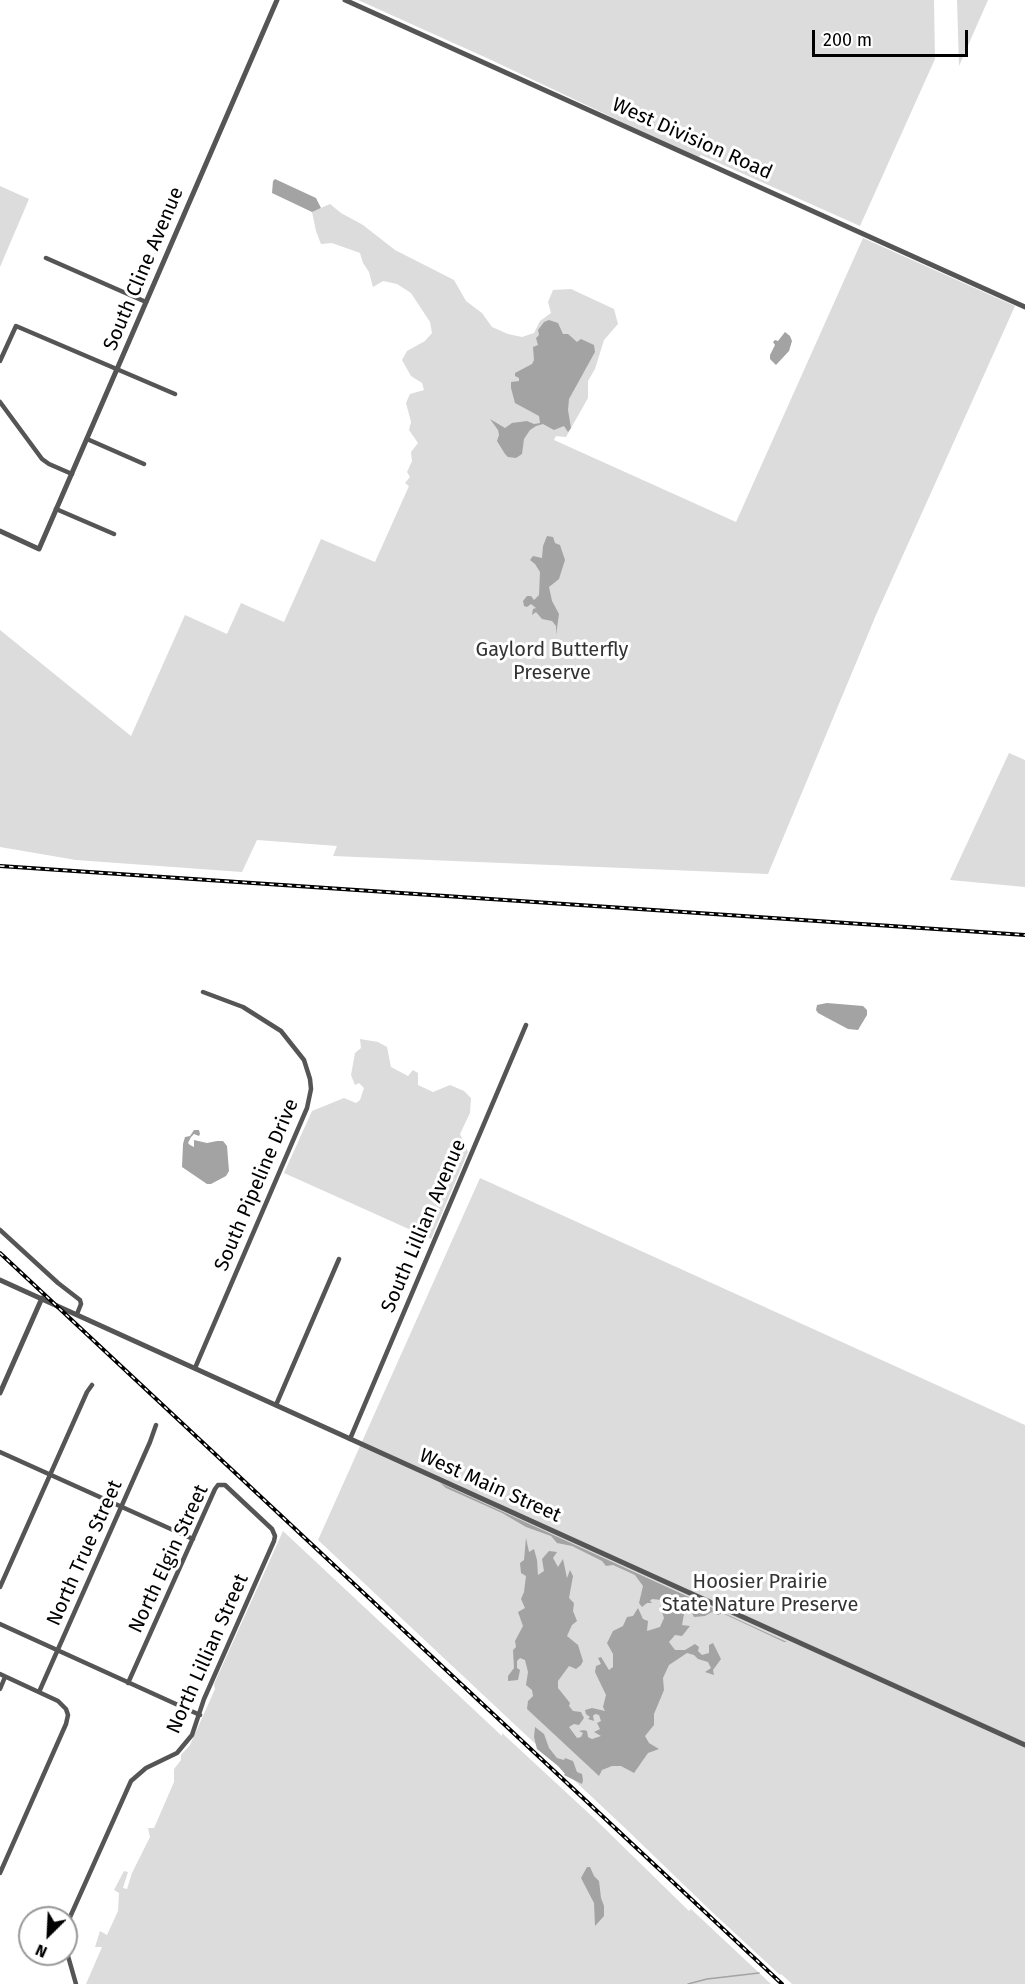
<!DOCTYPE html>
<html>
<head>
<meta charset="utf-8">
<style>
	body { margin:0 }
	#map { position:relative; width:1025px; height:1984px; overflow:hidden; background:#fff; font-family:"Fira Sans",sans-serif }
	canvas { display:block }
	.north { position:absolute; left:18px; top:1906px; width:60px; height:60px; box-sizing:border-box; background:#fff; border:2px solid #999; border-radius:50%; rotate:204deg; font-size:16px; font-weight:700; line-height:24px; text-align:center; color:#000 }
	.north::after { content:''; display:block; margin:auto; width:21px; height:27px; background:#000; clip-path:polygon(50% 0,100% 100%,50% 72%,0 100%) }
	.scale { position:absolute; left:812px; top:30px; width:156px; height:27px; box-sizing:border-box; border:3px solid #000; border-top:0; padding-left:8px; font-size:18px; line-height:21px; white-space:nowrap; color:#000; -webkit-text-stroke:4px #fff; paint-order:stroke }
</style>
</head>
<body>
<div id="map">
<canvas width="1025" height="1984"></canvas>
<div class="north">N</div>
<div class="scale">200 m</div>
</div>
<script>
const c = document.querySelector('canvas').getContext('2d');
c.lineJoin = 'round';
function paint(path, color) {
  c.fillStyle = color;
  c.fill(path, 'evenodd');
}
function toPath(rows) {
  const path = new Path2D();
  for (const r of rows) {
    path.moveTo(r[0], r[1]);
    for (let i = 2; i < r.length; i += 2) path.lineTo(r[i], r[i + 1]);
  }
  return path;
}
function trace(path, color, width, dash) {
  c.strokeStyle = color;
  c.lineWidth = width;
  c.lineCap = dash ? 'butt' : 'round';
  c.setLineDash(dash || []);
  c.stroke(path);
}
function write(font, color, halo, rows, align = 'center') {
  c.font = font + ' "Fira Sans",sans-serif';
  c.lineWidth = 6;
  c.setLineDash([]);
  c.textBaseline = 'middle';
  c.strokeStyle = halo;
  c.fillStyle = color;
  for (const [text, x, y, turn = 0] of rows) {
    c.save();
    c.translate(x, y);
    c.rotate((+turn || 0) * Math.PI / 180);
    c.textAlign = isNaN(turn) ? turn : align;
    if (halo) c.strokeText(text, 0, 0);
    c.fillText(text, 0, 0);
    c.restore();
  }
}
const green = toPath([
	[358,0,934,0,935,59,860,226,701,155,698,158,489,59],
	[957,0,988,0,959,66],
	[0,186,29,199,0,267],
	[330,204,341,213,363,225,395,250,454,280,466,301,482,313,492,327,508,334,522,337,534,333,540,321,551,313,548,302,553,290,571,289,614,309,618,324,604,340,595,369,588,381,588,398,566,437,556,436,554,440,736,522,863,238,1015,306,876,615,768,874,333,856,337,846,257,840,242,872,76,860,0,847,0,630,131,736,185,615,227,634,241,603,284,622,321,539,375,562,409,486,405,483,410,477,407,472,412,461,411,452,418,443,409,430,411,422,406,403,410,394,424,390,422,383,411,376,402,360,407,351,425,341,432,333,430,322,411,293,397,284,383,281,373,287,369,272,363,263,360,253,332,243,321,244,316,231,312,212],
	[1009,753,1025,760,1025,887,950,880],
	[360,1039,378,1042,387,1047,391,1067,408,1076,413,1070,418,1073,418,1085,433,1092,450,1085,464,1091,471,1098,470,1113,460,1134,468,1152,431,1239,284,1173,312,1111,344,1098,356,1103,360,1100,364,1088,359,1083,355,1085,351,1075,355,1053,361,1048],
	[480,1178,1025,1425,1025,1984,792,1984,781,1974,780,1975,712,1912,625,1828,318,1540],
	[283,1531,502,1736,502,1733,596,1820,689,1911,691,1909,771,1984,86,1984,102,1947,95,1947,100,1931,107,1935,118,1911,119,1893,114,1890,124,1871,128,1872,123,1888,127,1889,132,1873,150,1837,148,1828,154,1828,174,1782,174,1769,181,1760,181,1755,190,1745,215,1689,214,1684]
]);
const water = toPath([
	[275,179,316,198,321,208,312,212,272,193,273,181],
	[549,320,558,323,563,334,568,334,577,342,581,339,594,345,595,352,569,399,568,410,571,428,568,432,564,426,554,430,543,424,536,426,530,430,524,439,522,454,516,458,508,457,505,454,497,441,499,435,498,430,490,419,505,428,512,423,527,421,534,424,540,423,539,416,515,403,511,388,511,382,519,381,519,378,515,376,515,373,532,364,534,360,533,347,538,345,536,338,539,335,538,330,544,322],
	[785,332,790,336,792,341,789,351,776,365,770,359,770,355,775,345,773,342,775,340,778,341],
	[547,536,553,537,555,543,560,545,565,560,559,579,549,587,552,601,559,614,556,635,556,626,552,621,542,619,536,612,532,615,533,609,536,608,531,604,527,607,524,606,523,601,527,596,531,596,534,600,539,595,540,572,535,564,530,560,533,556,542,558,543,546],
	[827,1003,863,1006,867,1010,867,1015,858,1030,848,1029,818,1013,816,1010,817,1005],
	[194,1130,199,1130,200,1134,199,1136,194,1134,191,1137,188,1143,190,1145,194,1147,194,1140,207,1143,217,1141,223,1141,227,1146,229,1171,226,1176,211,1184,207,1184,182,1167,183,1144,185,1137,190,1136],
	[440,1483,787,1642,784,1642,722,1613,718,1615,712,1612,705,1616,694,1617,692,1613,684,1614,682,1625,690,1626,682,1636,675,1635,669,1642,675,1650,685,1650,695,1644,699,1647,698,1651,702,1655,709,1653,709,1645,713,1643,721,1659,713,1670,714,1675,705,1672,711,1668,708,1662,698,1659,694,1655,687,1653,669,1665,663,1678,664,1690,654,1714,654,1725,645,1736,649,1743,659,1749,648,1753,634,1773,621,1766,612,1766,602,1770,599,1776,527,1709,528,1701,533,1696,532,1690,526,1685,528,1672,525,1660,520,1658,517,1661,517,1668,520,1670,518,1680,508,1681,508,1676,514,1668,513,1650,516,1647,515,1641,523,1626,518,1612,525,1608,521,1599,524,1592,526,1576,521,1573,520,1563,524,1560,526,1538,529,1552,534,1549,537,1560,538,1575,544,1571,542,1559,549,1551,557,1552,553,1558,558,1567,563,1559,567,1578,570,1570,573,1576,569,1598,574,1603,573,1611,577,1621,572,1625,567,1636,578,1645,583,1661,581,1665,576,1669,569,1666,558,1681,558,1688,570,1703,569,1706,573,1711,581,1712,584,1718,579,1725,574,1724,569,1727,577,1738,581,1737,583,1733,579,1731,584,1730,587,1731,588,1737,592,1739,601,1736,594,1732,600,1729,597,1723,601,1721,599,1715,595,1714,593,1716,594,1721,588,1719,590,1717,586,1714,585,1710,592,1708,605,1711,603,1707,606,1695,595,1672,596,1666,601,1664,598,1658,601,1657,609,1670,613,1667,613,1654,607,1643,613,1631,623,1626,627,1617,633,1616,638,1608,643,1619,648,1621,647,1631,660,1627,664,1618,660,1606,663,1606,662,1600,652,1599,650,1601,652,1603,647,1603,642,1607,639,1603,643,1586,635,1575,613,1565,606,1566,602,1561,572,1546,557,1543,551,1536,526,1527,502,1513,446,1488],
	[535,1727,544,1734,549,1748,557,1758,564,1760,565,1758,573,1761,577,1772,582,1774,583,1780,582,1784,564,1775,565,1774,558,1766,537,1749,534,1737],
	[587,1867,590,1867,594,1876,599,1881,601,1898,604,1906,604,1916,595,1926,594,1903,581,1878]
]);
const stream = toPath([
	[688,1984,707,1979,759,1973]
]);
const minor = toPath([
	[46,258,146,302],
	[0,361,16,326,175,394],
	[0,402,42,459,49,464,72,474],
	[87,439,144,464],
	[56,509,114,534],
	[0,1230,58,1283,80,1300,81,1304,77,1314],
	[195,1368,307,1108,311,1089,310,1079,304,1060,281,1031,243,1007,203,992],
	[276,1405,339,1259],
	[350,1439,526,1025],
	[0,1452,193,1539],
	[0,1587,87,1392,92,1385],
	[0,1624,200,1715],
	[0,1674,58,1701,66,1709,68,1715,66,1724,0,1873],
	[0,1689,5,1677],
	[39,1692,150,1442,156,1425],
	[66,1926,131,1781,146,1768,177,1753,192,1735,204,1699,274,1541,275,1536,272,1529,225,1485,218,1485,215,1489,128,1683],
	[66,1949,76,1984]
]);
const tertiary = toPath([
	[345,0,1025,307],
	[0,531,39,549,277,0],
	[0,1280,1025,1745],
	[0,1393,42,1298]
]);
const rail = toPath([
	[0,866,1025,935],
	[0,1253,782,1984]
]);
const streetNames = [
	["West Division Road",692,139,24],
	["South Cline Avenue",144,269,-67],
	["South Pipeline Drive",257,1185,-67],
	["South Lillian Avenue",424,1226,-67],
	["West Main Street",490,1486,24],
	["North True Street",85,1553,-66],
	["North Elgin Street",169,1559,-65],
	["North Lillian Street",208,1654,-66]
];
const parkNames = [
	["Gaylord Butterfly",552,650],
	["Preserve",552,673],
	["Hoosier Prairie",760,1582],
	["State Nature Preserve",760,1605]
];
paint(green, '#dcdcdc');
paint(water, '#a3a3a3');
trace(stream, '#a3a3a3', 1.5);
trace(minor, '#555', 4.5);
trace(tertiary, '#555', 5);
trace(rail, '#000', 4);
trace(rail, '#fff', 1.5, [4.5]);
write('20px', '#000', '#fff', streetNames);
write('20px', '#333', '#fff', parkNames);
</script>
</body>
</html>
